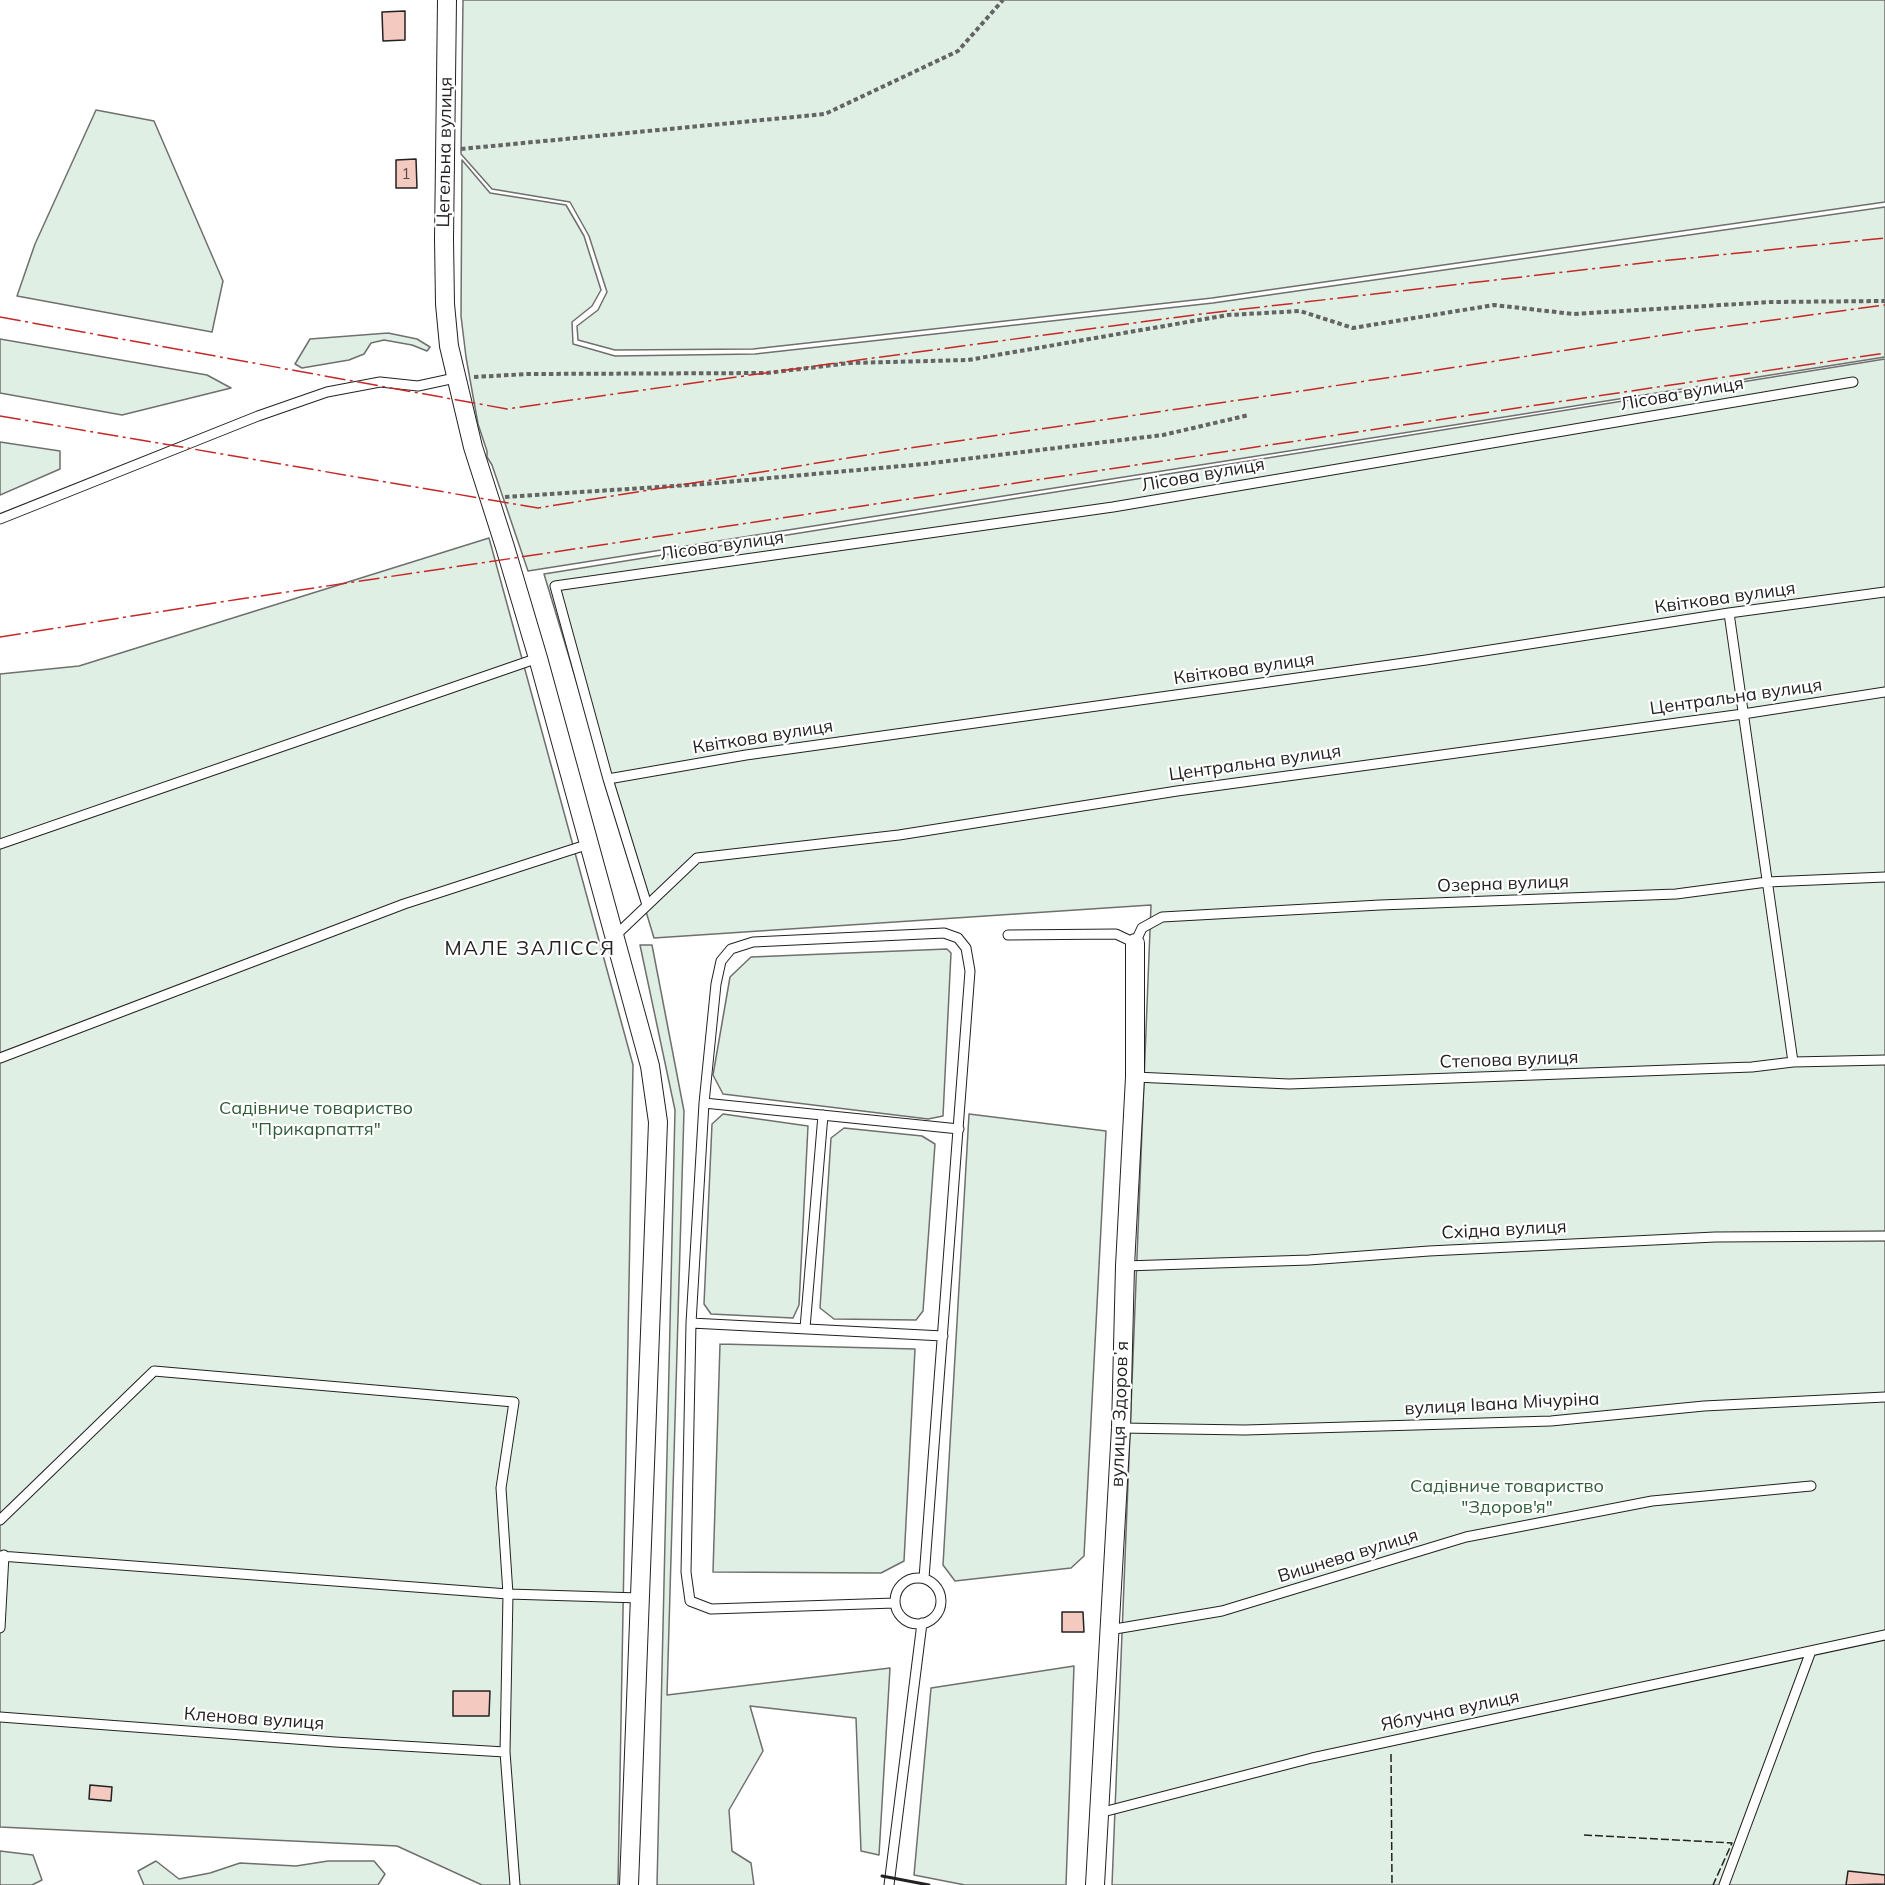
<!DOCTYPE html>
<html>
<head>
<meta charset="utf-8">
<style>
	body { margin:0 }
	canvas { display:block; background:#fff }
</style>
</head>
<body>
<canvas width="1885" height="1885"></canvas>
<script>
const c = document.querySelector('canvas').getContext('2d');
c.lineJoin = 'round';
function paint(path, color) {
  c.fillStyle = color;
  c.fill(path, 'evenodd');
}
function toPath(rows) {
  const path = new Path2D();
  for (const r of rows) {
    if (r.length === 3) {
      path.moveTo(r[0] + r[2], r[1]);
      path.arc(r[0], r[1], r[2], 0, 2 * Math.PI);
      continue;
    }
    path.moveTo(r[0], r[1]);
    for (let i = 2; i < r.length; i += 2) path.lineTo(r[i], r[i + 1]);
  }
  return path;
}
function trace(path, color, width, dash) {
  c.strokeStyle = color;
  c.lineWidth = width;
  c.lineCap = dash ? 'butt' : 'round';
  c.setLineDash(dash || []);
  c.stroke(path);
}
function write(font, color, halo, rows, align = 'center') {
  c.font = font + ' Mulish,sans-serif';
  c.lineWidth = 4.5;
  c.setLineDash([]);
  c.textBaseline = 'middle';
  c.strokeStyle = halo;
  c.fillStyle = color;
  for (const [text, x, y, turn = 0] of rows) {
    c.save();
    c.translate(x, y);
    c.rotate((+turn || 0) * Math.PI / 180);
    c.textAlign = isNaN(turn) ? turn : align;
    if (halo) c.strokeText(text, 0, 0);
    c.fillText(text, 0, 0);
    c.restore();
  }
}
const green = toPath([
	[463,0,1885,0,1885,202,1212,298,753,349,615,350,578,340,577,326,598,310,607,292,589,236,570,202,492,189,461,154,463,0],
	[96,110,154,121,223,281,212,332,17,296,35,244,96,110],
	[462,160,490,193,566,205,584,236,601,290,592,306,572,322,573,344,615,356,755,354,1213,303,1885,207,1885,357,528,571,492,465,487,457,487,451,478,424,466,357,461,316,462,160],
	[388,333,417,339,430,347,427,351,412,345,384,340,371,343,364,354,349,360,302,368,295,364,310,339,388,333],
	[0,339,207,375,231,388,122,415,0,393,0,339],
	[1885,359,1885,1885,1112,1885,1151,905,654,938,544,574,1885,359],
	[0,442,60,451,60,469,0,495,0,442],
	[489,538,633,1065,618,1885,482,1885,397,1846,0,1827,0,674,79,666,489,538],
	[640,945,652,945,684,1111,667,1695,890,1668,879,1855,861,1851,856,1718,750,1706,763,1751,729,1810,732,1851,751,1863,754,1885,657,1885,675,1110,640,945],
	[947,949,951,953,943,1116,928,1119,723,1094,713,1075,730,977,751,957,947,949],
	[723,1114,808,1126,799,1305,793,1318,711,1314,704,1304,712,1124,723,1114],
	[969,1114,1106,1131,1084,1556,1071,1568,955,1581,943,1565,969,1114],
	[844,1128,922,1136,935,1144,923,1311,916,1320,834,1319,820,1308,831,1138,844,1128],
	[720,1344,915,1349,904,1561,881,1573,713,1572,720,1344],
	[1074,1666,1066,1885,965,1885,914,1875,931,1688,1074,1666],
	[0,1851,33,1855,42,1880,32,1885,0,1885,0,1851],
	[156,1861,179,1879,210,1873,240,1863,296,1866,328,1861,374,1861,385,1874,378,1885,144,1885,138,1871,156,1861]
]);
const building = toPath([
	[405,11,405,40,383,41,382,12,405,11],
	[416,159,417,188,396,188,396,160,416,159],
	[1062,1612,1083,1612,1084,1632,1062,1632,1062,1612],
	[453,1691,490,1691,489,1716,453,1716,453,1691],
	[90,1785,112,1787,111,1801,89,1799,90,1785],
	[1848,1871,1885,1875,1885,1884,1846,1885,1848,1871]
]);
const path = toPath([
	[461,149,825,114,958,51,1003,0],
	[474,377,527,374,767,373,850,363,968,360,1228,315,1300,311,1353,328,1494,305,1573,314,1771,302,1885,301],
	[505,497,704,484,924,464,1163,435,1249,415]
]);
const lane = toPath([
	[0,519,258,416,327,392,380,382,418,386,455,378],
	[1729,613,1793,1062],
	[608,779,746,755,1426,660,1729,613,1885,592],
	[0,844,538,658],
	[647,905,608,779,555,586,1113,507,1853,382],
	[1008,935,1116,934,1135,943,1142,928,1162,917,1380,905,1676,894,1767,882,1885,877],
	[615,936,697,858,899,835,1177,791,1743,714,1885,692],
	[0,1058,404,904,589,844],
	[1135,1077,1289,1084,1752,1067,1793,1062,1885,1060],
	[704,1103,959,1129],
	[1125,1266,1309,1260,1429,1251,1715,1237,1885,1236],
	[691,1323,943,1336],
	[805,1328,823,1115],
	[1121,1428,1245,1430,1551,1421,1704,1406,1885,1397],
	[0,1520,154,1371,514,1402,501,1488,508,1594,505,1752,515,1885],
	[0,1556,508,1594,640,1598],
	[918,1601,23],
	[895,1603,711,1609,690,1601,686,1572,691,1323,704,1103,716,984,721,961,731,949,753,942,944,933,958,938,966,948,970,971,924,1578],
	[0,1628,4,1555],
	[1109,1630,1222,1611,1466,1537,1652,1501,1811,1486],
	[0,1717,335,1742,505,1752],
	[1099,1813,1312,1758,1885,1635],
	[889,1885,922,1623],
	[1724,1885,1811,1651]
]);
const street = toPath([
	[447,0,444,239,445,304,449,346,473,447,505,547,538,658,650,1066,658,1122,629,1885],
	[1095,1885,1121,1428,1125,1266,1135,1077,1135,943]
]);
const fence = toPath([
	[1391,1754,1392,1885],
	[1584,1835,1732,1843,1713,1885]
]);
const wall = toPath([
	[882,1876,929,1885]
]);
const power = toPath([
	[0,317,507,409,873,358,1201,314,1651,262,1885,238],
	[0,416,538,508,910,448,1301,391,1684,332,1885,305],
	[0,637,240,599,1885,353]
]);
const numberNames = [
	["1",406,174]
];
const streetNames = [
	["Цегельна вулиця",445,152,-89],
	["Лісова вулиця",1682,394,-10],
	["Лісова вулиця",1203,475,-10],
	["Лісова вулиця",722,546,-8],
	["Квіткова вулиця",1725,598,-8],
	["Квіткова вулиця",1244,669,-8],
	["Центральна вулиця",1736,697,-8],
	["Квіткова вулиця",763,737,-9],
	["Центральна вулиця",1255,763,-8],
	["Озерна вулиця",1503,884,-2],
	["Степова вулиця",1509,1060,-2],
	["Східна вулиця",1504,1230,-3],
	["вулиця Івана Мічуріна",1502,1404,-3],
	["вулиця Здоровʼя",1120,1414,-88],
	["Вишнева вулиця",1348,1556,-17],
	["Яблучна вулиця",1450,1711,-12],
	["Кленова вулиця",254,1719,4]
];
const parkNames = [
	["Садівниче товариство",316,1109],
	["\"Прикарпаття\"",316,1130],
	["Садівниче товариство",1507,1487],
	["\"Здоров'я\"",1507,1508]
];
const neighbourhoodNames = [
	["МАЛЕ ЗАЛІССЯ",530,949]
];
paint(green, '#e0efe3');
trace(green, '#6f6f6f', 1.5);
paint(building, '#f3c9c0');
trace(building, '#222', 1.5);
trace(lane, '#222', 11);
trace(street, '#222', 20);
trace(path, '#646464', 4, [4.5, 3]);
trace(lane, '#fff', 9);
trace(street, '#fff', 18);
trace(fence, '#222', 1.5, [8, 3]);
trace(wall, '#222', 3);
trace(power, '#c62828', 1.5, [21, 4.5, 3, 4.5]);
write('15px', '#564c4a', null, numberNames);
write('18px', '#222', '#fff', streetNames);
write('18px', '#2f5e38', '#fff', parkNames);
c.letterSpacing = '1.5px';
write('20px', '#222', '#fff', neighbourhoodNames);
c.letterSpacing = '0px';
</script>
</body>
</html>
